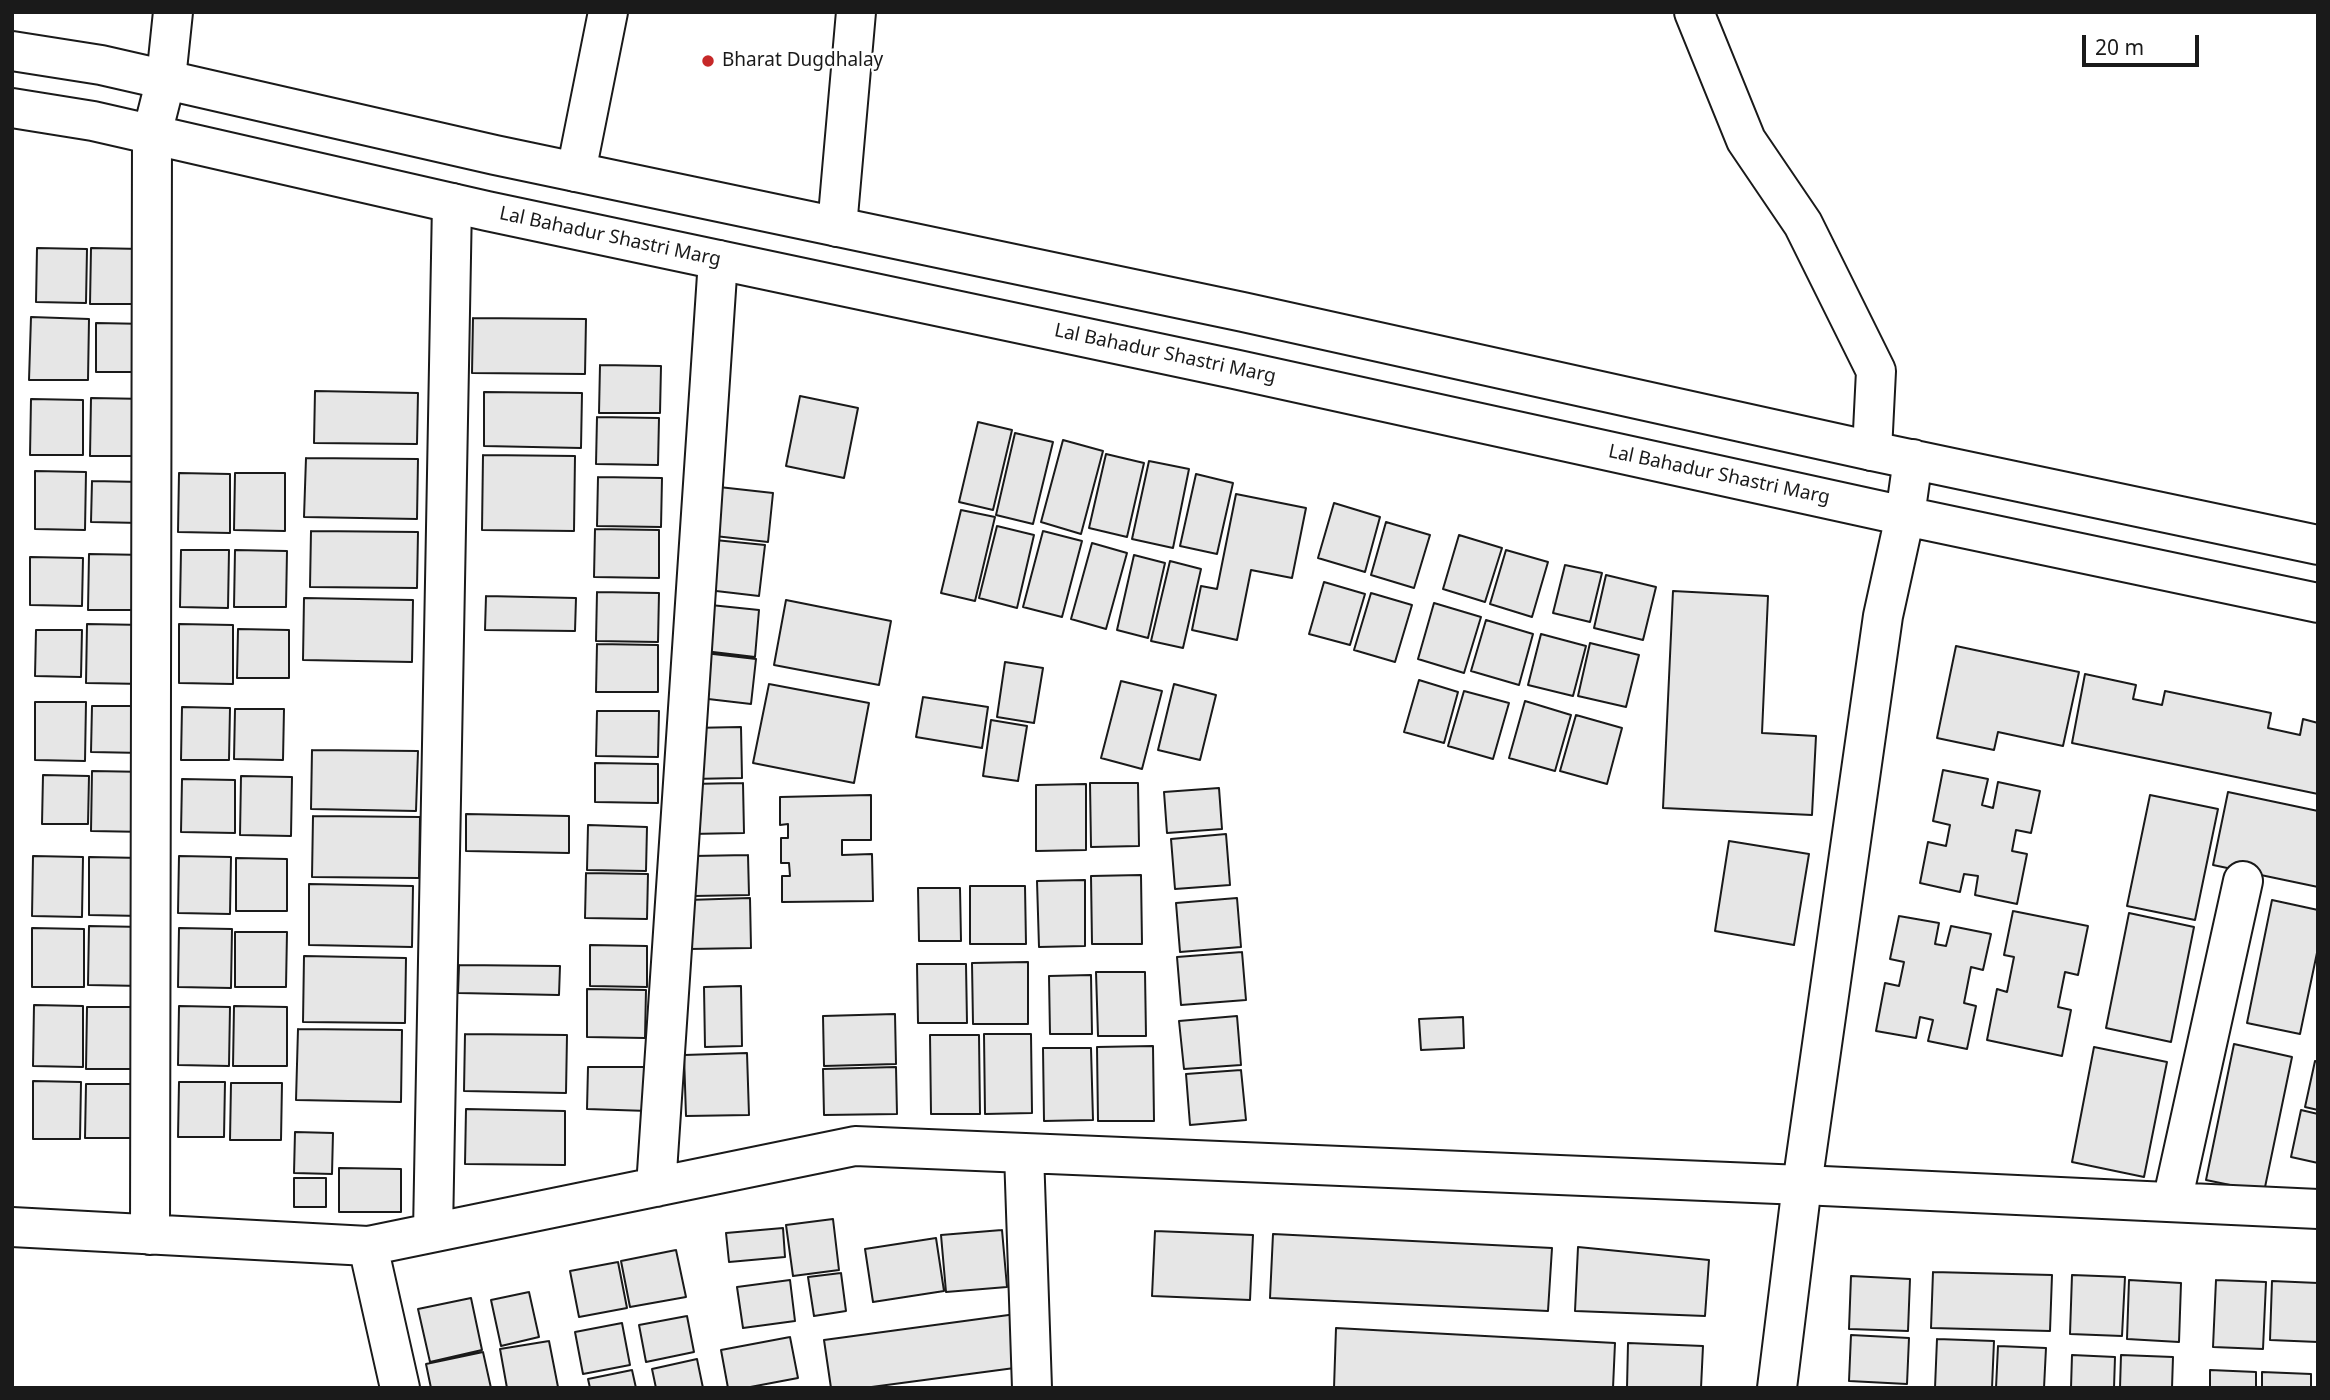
<!DOCTYPE html>
<html>
<head>
<meta charset="utf-8">
<style>
	body { margin:0 }
	#map { position:relative; width:2330px; height:1400px; overflow:hidden; background:#fff; font-family:"Noto Sans",sans-serif }
	canvas { display:block }
	.frame { position:absolute; inset:0; border:14px solid #1a1a1a; pointer-events:none }
	.scale { position:absolute; left:2082px; top:35px; width:117px; height:32px; box-sizing:border-box; border:4px solid #1a1a1a; border-top:0; padding-left:9px; font-size:21px; line-height:24px; white-space:nowrap; color:#1a1a1a; -webkit-text-stroke:5px #fff; paint-order:stroke }
</style>
</head>
<body>
<div id="map">
<canvas width="2330" height="1400"></canvas>
<div class="frame"></div>
<div class="scale">20 m</div>
</div>
<script>
const c = document.querySelector('canvas').getContext('2d');
c.lineJoin = 'round';
function paint(path, color) {
  c.fillStyle = color;
  c.fill(path, 'evenodd');
}
function toPath(rows) {
  const path = new Path2D();
  for (const r of rows) {
    path.moveTo(r[0], r[1]);
    for (let i = 2; i < r.length; i += 2) path.lineTo(r[i], r[i + 1]);
  }
  return path;
}
function trace(path, color, width, dash) {
  c.strokeStyle = color;
  c.lineWidth = width;
  c.lineCap = dash ? 'butt' : 'round';
  c.setLineDash(dash || []);
  c.stroke(path);
}
function write(font, color, halo, rows, align = 'center') {
  c.font = font + ' "Noto Sans",sans-serif';
  c.lineWidth = 5;
  c.setLineDash([]);
  c.textBaseline = 'middle';
  c.strokeStyle = halo;
  c.fillStyle = color;
  for (const [text, x, y, turn = 0] of rows) {
    c.save();
    c.translate(x, y);
    c.rotate((+turn || 0) * Math.PI / 180);
    c.textAlign = isNaN(turn) ? turn : align;
    if (halo) c.strokeText(text, 0, 0);
    c.fillText(text, 0, 0);
    c.restore();
  }
}
const building = toPath([
	[37,248,87,249,86,303,36,302,37,248],
	[91,248,142,249,141,304,90,304,91,248],
	[31,317,89,319,88,380,29,380,31,317],
	[473,318,586,319,585,374,472,373,473,318],
	[96,323,148,324,147,372,96,372,96,323],
	[600,365,661,366,660,413,599,413,600,365],
	[315,391,418,393,417,444,314,443,315,391],
	[484,392,582,393,581,448,484,446,484,392],
	[800,396,858,408,844,478,786,466,800,396],
	[91,398,147,399,146,456,90,456,91,398],
	[31,399,83,400,83,455,30,455,31,399],
	[597,417,659,418,658,465,596,464,597,417],
	[978,422,1012,430,993,510,959,502,978,422],
	[1015,433,1053,442,1033,524,996,515,1015,433],
	[1063,440,1103,451,1081,534,1041,522,1063,440],
	[1106,454,1144,463,1127,537,1089,528,1106,454],
	[483,455,575,456,574,531,482,530,483,455],
	[306,458,418,459,417,519,304,517,306,458],
	[1149,461,1189,469,1173,548,1132,539,1149,461],
	[35,471,86,472,85,530,35,529,35,471],
	[179,473,230,474,230,533,178,532,179,473],
	[235,473,285,473,285,531,234,530,235,473],
	[1196,474,1233,483,1217,554,1180,546,1196,474],
	[598,477,662,478,661,527,597,526,598,477],
	[92,481,141,482,141,523,91,522,92,481],
	[710,486,773,493,768,542,706,535,710,486],
	[1236,494,1306,508,1292,578,1251,570,1237,640,1192,630,1201,586,1217,589,1236,494],
	[1334,503,1380,517,1365,572,1318,558,1334,503],
	[961,510,995,517,975,601,941,593,961,510],
	[1386,522,1430,535,1414,588,1371,575,1386,522],
	[997,526,1034,535,1017,608,979,598,997,526],
	[595,529,659,530,659,578,594,577,595,529],
	[311,531,418,532,417,588,310,587,311,531],
	[1043,531,1082,541,1062,617,1023,607,1043,531],
	[1459,535,1502,548,1485,602,1443,589,1459,535],
	[705,539,765,545,759,596,699,589,705,539],
	[1092,543,1127,553,1106,629,1071,619,1092,543],
	[181,550,229,550,228,608,180,607,181,550],
	[235,550,287,551,286,607,234,607,235,550],
	[1506,550,1548,562,1532,617,1490,604,1506,550],
	[89,554,147,555,146,610,88,610,89,554],
	[1134,555,1165,563,1148,638,1117,630,1134,555],
	[30,557,83,558,82,606,30,605,30,557],
	[1170,561,1201,569,1183,648,1151,641,1170,561],
	[1565,565,1602,573,1590,622,1553,613,1565,565],
	[1606,575,1656,587,1643,640,1594,628,1606,575],
	[1324,582,1365,594,1350,645,1309,634,1324,582],
	[1673,591,1768,596,1762,733,1816,736,1812,815,1663,808,1673,591],
	[597,592,659,593,658,642,596,641,597,592],
	[1371,593,1412,605,1395,662,1354,650,1371,593],
	[486,596,576,598,575,631,485,630,486,596],
	[304,598,413,600,412,662,303,660,304,598],
	[786,600,891,621,879,685,774,665,786,600],
	[1434,603,1481,617,1464,673,1418,659,1434,603],
	[701,604,759,610,755,657,696,650,701,604],
	[1486,620,1533,634,1519,685,1471,671,1486,620],
	[87,624,145,625,144,684,86,683,87,624],
	[179,624,233,625,233,684,179,683,179,624],
	[238,629,289,630,289,678,237,678,238,629],
	[36,630,82,630,81,677,35,676,36,630],
	[1541,634,1586,646,1573,696,1528,685,1541,634],
	[1590,643,1639,655,1626,707,1578,696,1590,643],
	[597,644,658,645,658,692,596,692,597,644],
	[1956,646,2079,672,2063,746,1998,732,1994,750,1937,738,1956,646],
	[696,652,756,659,751,704,691,697,696,652],
	[1005,662,1043,668,1034,723,997,717,1005,662],
	[2085,674,2136,685,2133,699,2162,705,2165,691,2271,713,2268,728,2300,735,2303,719,2318,723,2318,794,2072,743,2085,674],
	[1419,680,1458,692,1444,743,1404,732,1419,680],
	[1121,681,1162,691,1142,769,1101,758,1121,681],
	[769,684,869,703,854,783,753,763,769,684],
	[1174,684,1216,695,1200,760,1158,750,1174,684],
	[1464,691,1509,703,1493,759,1448,746,1464,691],
	[923,697,988,707,982,748,916,737,923,697],
	[1525,701,1571,715,1555,771,1509,758,1525,701],
	[35,702,86,702,85,761,35,760,35,702],
	[92,706,144,706,143,753,91,752,92,706],
	[182,707,230,708,229,760,181,760,182,707],
	[235,709,284,709,283,760,234,759,235,709],
	[597,711,659,711,658,757,596,756,597,711],
	[1576,715,1622,728,1607,784,1560,771,1576,715],
	[991,720,1027,726,1018,781,983,776,991,720],
	[741,727,742,778,691,779,690,728,741,727],
	[312,750,418,751,416,811,311,809,312,750],
	[595,763,658,764,658,803,595,802,595,763],
	[1943,770,1988,779,1982,805,1993,808,1998,782,2040,791,2031,833,2016,830,2012,851,2027,854,2017,904,1975,895,1978,876,1964,874,1960,892,1920,883,1928,842,1946,846,1950,825,1933,821,1943,770],
	[92,771,148,772,147,832,91,831,92,771],
	[43,775,89,776,88,824,42,824,43,775],
	[241,776,292,777,291,836,240,835,241,776],
	[182,779,235,780,235,833,181,832,182,779],
	[743,783,744,833,690,834,689,784,743,783],
	[1090,783,1138,783,1139,846,1091,847,1090,783],
	[1086,784,1086,850,1036,851,1036,785,1086,784],
	[1219,788,1222,829,1167,833,1164,792,1219,788],
	[2228,792,2318,811,2318,887,2213,865,2228,792],
	[871,795,871,840,842,840,842,855,872,854,873,901,782,902,782,876,790,876,789,863,781,863,781,838,788,838,788,824,780,825,780,797,871,795],
	[2150,795,2218,809,2195,920,2127,906,2150,795],
	[466,814,569,816,569,853,466,851,466,814],
	[313,816,420,817,419,878,312,877,313,816],
	[588,825,647,827,646,871,587,870,588,825],
	[1226,834,1230,885,1175,889,1171,839,1226,834],
	[1729,841,1809,854,1794,945,1715,931,1729,841],
	[748,855,749,895,694,896,693,856,748,855],
	[33,856,83,857,82,917,32,916,33,856],
	[179,856,231,857,230,914,178,913,179,856],
	[89,857,142,858,141,916,89,915,89,857],
	[236,858,287,859,287,911,236,911,236,858],
	[586,873,648,874,647,919,585,918,586,873],
	[1141,875,1142,944,1092,944,1091,876,1141,875],
	[1085,880,1085,946,1039,947,1037,881,1085,880],
	[309,884,413,886,412,947,309,945,309,884],
	[970,886,1025,886,1026,944,970,944,970,886],
	[918,888,960,888,961,941,919,941,918,888],
	[750,898,751,948,689,949,688,900,750,898],
	[1237,898,1241,947,1180,952,1176,903,1237,898],
	[2272,900,2318,910,2318,948,2300,1034,2247,1023,2272,900],
	[2013,911,2088,926,2078,975,2065,972,2058,1007,2071,1010,2062,1056,1987,1040,1997,989,2007,992,2014,957,2004,955,2013,911],
	[2129,913,2194,927,2171,1042,2106,1028,2129,913],
	[1899,916,1939,923,1935,944,1946,946,1951,926,1991,934,1983,970,1971,967,1964,1003,1976,1006,1967,1049,1928,1041,1933,1020,1920,1017,1916,1038,1876,1031,1885,983,1899,986,1904,962,1890,959,1899,916],
	[89,926,143,927,142,986,88,985,89,926],
	[32,928,84,929,84,987,32,987,32,928],
	[179,928,232,929,231,988,178,987,179,928],
	[235,932,287,932,286,987,235,987,235,932],
	[590,945,647,946,647,987,590,986,590,945],
	[1242,952,1246,1000,1181,1005,1177,957,1242,952],
	[304,956,406,958,405,1023,303,1022,304,956],
	[1028,962,1028,1024,973,1024,972,963,1028,962],
	[917,964,966,964,967,1023,918,1023,917,964],
	[459,965,560,966,559,995,458,993,459,965],
	[1096,972,1145,972,1146,1036,1098,1036,1096,972],
	[1091,975,1092,1034,1050,1034,1049,976,1091,975],
	[741,986,742,1046,705,1047,704,987,741,986],
	[587,989,646,990,645,1038,587,1037,587,989],
	[34,1005,83,1006,83,1067,33,1066,34,1005],
	[179,1006,230,1007,229,1066,178,1065,179,1006],
	[234,1006,287,1007,287,1066,233,1066,234,1006],
	[87,1007,142,1007,141,1069,86,1069,87,1007],
	[895,1014,896,1064,824,1066,823,1016,895,1014],
	[1237,1016,1241,1065,1184,1069,1179,1021,1237,1016],
	[1463,1017,1464,1048,1421,1050,1419,1019,1463,1017],
	[298,1029,402,1030,401,1102,296,1100,298,1029],
	[465,1034,567,1035,566,1093,464,1091,465,1034],
	[984,1034,1031,1034,1032,1113,985,1114,984,1034],
	[930,1035,979,1035,980,1114,931,1114,930,1035],
	[2234,1044,2292,1057,2264,1192,2206,1180,2234,1044],
	[1153,1046,1154,1121,1098,1121,1097,1047,1153,1046],
	[2094,1047,2167,1062,2144,1177,2072,1162,2094,1047],
	[1043,1048,1091,1048,1093,1120,1044,1121,1043,1048],
	[747,1053,749,1115,686,1116,684,1055,747,1053],
	[2315,1061,2318,1062,2318,1110,2305,1107,2315,1061],
	[588,1067,648,1067,648,1111,587,1109,588,1067],
	[896,1067,897,1114,824,1115,823,1069,896,1067],
	[1241,1070,1246,1120,1190,1125,1186,1074,1241,1070],
	[33,1081,81,1082,80,1139,33,1139,33,1081],
	[179,1082,225,1082,224,1137,178,1137,179,1082],
	[231,1083,282,1083,281,1140,230,1140,231,1083],
	[86,1084,137,1084,136,1138,85,1138,86,1084],
	[466,1109,565,1111,565,1165,465,1164,466,1109],
	[2301,1110,2318,1114,2318,1163,2291,1157,2301,1110],
	[295,1132,333,1133,332,1174,294,1173,295,1132],
	[339,1168,401,1169,401,1212,339,1212,339,1168],
	[294,1178,326,1178,326,1207,294,1207,294,1178],
	[833,1219,839,1270,793,1276,786,1225,833,1219],
	[783,1228,785,1257,729,1262,726,1233,783,1228],
	[1002,1230,1007,1287,946,1292,941,1235,1002,1230],
	[1155,1231,1253,1235,1250,1300,1152,1296,1155,1231],
	[1273,1234,1552,1248,1548,1311,1270,1298,1273,1234],
	[936,1238,944,1291,873,1302,865,1249,936,1238],
	[1578,1247,1709,1260,1705,1316,1575,1311,1578,1247],
	[676,1250,686,1297,630,1307,621,1261,676,1250],
	[618,1262,627,1308,579,1317,570,1271,618,1262],
	[1933,1272,2052,1275,2050,1331,1931,1328,1933,1272],
	[841,1273,846,1311,814,1316,808,1277,841,1273],
	[2072,1275,2125,1277,2122,1336,2070,1334,2072,1275],
	[1851,1276,1910,1279,1908,1331,1849,1329,1851,1276],
	[790,1280,795,1321,743,1328,737,1287,790,1280],
	[2129,1280,2181,1283,2179,1342,2127,1339,2129,1280],
	[2216,1280,2266,1282,2263,1349,2213,1347,2216,1280],
	[2272,1281,2318,1283,2318,1342,2270,1340,2272,1281],
	[529,1292,539,1337,501,1346,491,1300,529,1292],
	[471,1298,482,1350,430,1362,418,1309,471,1298],
	[1016,1314,1022,1367,864,1388,831,1388,824,1340,1016,1314],
	[687,1316,694,1352,646,1362,639,1325,687,1316],
	[622,1323,630,1365,583,1374,575,1332,622,1323],
	[1336,1328,1615,1343,1613,1388,1334,1388,1336,1328],
	[1851,1335,1909,1338,1907,1384,1849,1381,1851,1335],
	[790,1337,798,1378,745,1388,728,1388,721,1350,790,1337],
	[1937,1339,1994,1341,1992,1388,1935,1388,1937,1339],
	[549,1341,558,1387,507,1388,500,1349,549,1341],
	[1628,1343,1703,1346,1701,1388,1627,1388,1628,1343],
	[1998,1346,2046,1348,2044,1388,1996,1388,1998,1346],
	[483,1352,491,1388,431,1388,426,1364,483,1352],
	[2072,1355,2115,1357,2114,1388,2071,1388,2072,1355],
	[2121,1355,2173,1357,2172,1388,2120,1388,2121,1355],
	[697,1359,703,1388,656,1388,652,1369,697,1359],
	[632,1370,636,1388,590,1388,588,1379,632,1370],
	[2210,1370,2256,1372,2256,1388,2210,1388,2210,1370],
	[2262,1372,2311,1374,2311,1388,2262,1388,2262,1372]
]);
const minor = toPath([
	[1694,12,1746,140,1803,224,1876,371,1872,451],
	[576,172,608,12],
	[837,227,856,12],
	[1024,1153,1032,1388],
	[656,1187,718,260],
	[2172,1202,2243,881],
	[12,1227,368,1246,855,1146,1802,1185,2318,1209],
	[433,1232,452,203],
	[150,1235,152,134,166,79,173,12],
	[368,1246,400,1388]
]);
const major = toPath([
	[12,51,101,65,495,155,1243,312,1872,451,2318,545],
	[12,108,93,121,487,211,1234,369,1905,516,2318,603],
	[1777,1388,1802,1185,1883,616,1905,516,1913,459]
]);
const markers = [
	[708,61,7,"#c62828"]
];
const poiNames = [
	["Bharat Dugdhalay",722,61]
];
const streetNames = [
	["Lal Bahadur Shastri Marg",610,237,12],
	["Lal Bahadur Shastri Marg",1165,354,12],
	["Lal Bahadur Shastri Marg",1719,475,12]
];
paint(building, '#e6e6e6');
trace(building, '#1a1a1a', 2);
trace(minor, '#1a1a1a', 42);
trace(major, '#1a1a1a', 42);
trace(minor, '#fff', 38);
trace(major, '#fff', 38);
for (const [x, y, r, color] of markers) {
  const dot = new Path2D();
  dot.arc(x, y, r, 0, 2 * Math.PI);
  c.fillStyle = color;
  c.fill(dot);
  trace(dot, '#fff', 2.5);
}
write('19px', '#1a1a1a', '#fff', poiNames, 'left');
write('19px', '#1a1a1a', '#fff', streetNames);
</script>
</body>
</html>
